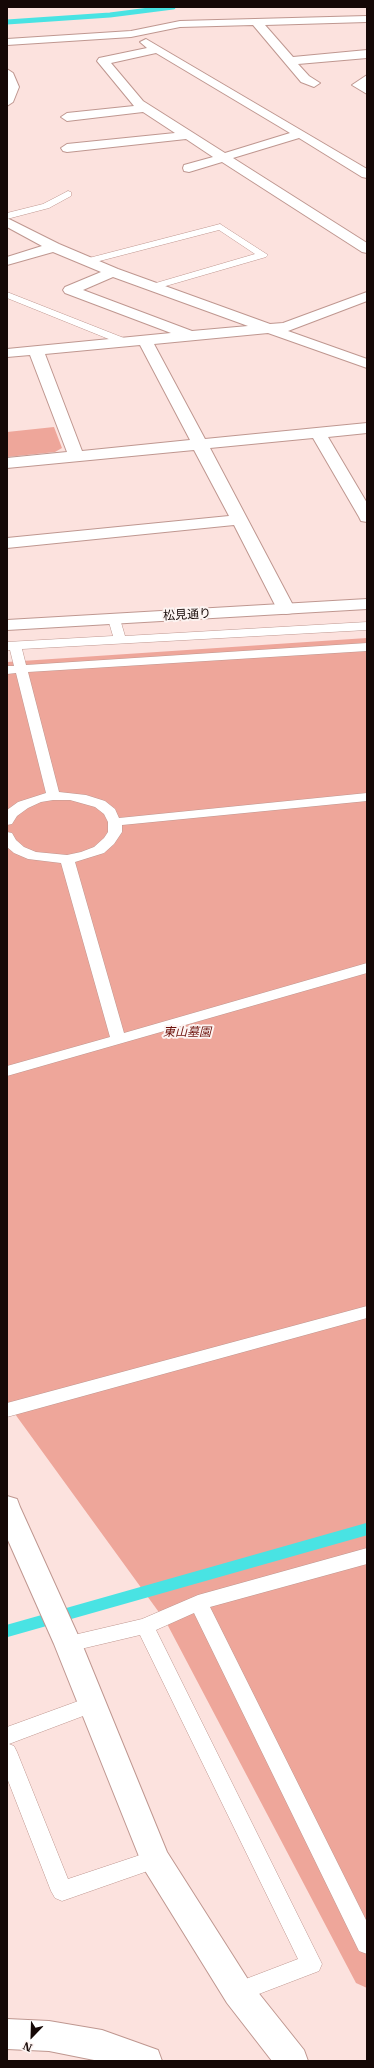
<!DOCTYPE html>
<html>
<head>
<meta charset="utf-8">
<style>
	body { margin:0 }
	#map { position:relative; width:374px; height:2068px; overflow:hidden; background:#fce2de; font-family:"IBM Plex Serif",serif }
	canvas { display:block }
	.frame { position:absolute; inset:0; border:8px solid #150806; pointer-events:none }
	.north { position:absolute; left:12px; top:2016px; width:40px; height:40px; -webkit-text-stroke:3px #fdf4f2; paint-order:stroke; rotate:203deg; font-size:11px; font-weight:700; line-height:16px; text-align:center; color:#150806 }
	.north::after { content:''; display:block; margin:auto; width:14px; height:18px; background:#150806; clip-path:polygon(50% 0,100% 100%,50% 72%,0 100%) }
</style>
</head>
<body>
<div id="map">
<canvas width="374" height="2068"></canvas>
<div class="frame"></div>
<div class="north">N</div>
</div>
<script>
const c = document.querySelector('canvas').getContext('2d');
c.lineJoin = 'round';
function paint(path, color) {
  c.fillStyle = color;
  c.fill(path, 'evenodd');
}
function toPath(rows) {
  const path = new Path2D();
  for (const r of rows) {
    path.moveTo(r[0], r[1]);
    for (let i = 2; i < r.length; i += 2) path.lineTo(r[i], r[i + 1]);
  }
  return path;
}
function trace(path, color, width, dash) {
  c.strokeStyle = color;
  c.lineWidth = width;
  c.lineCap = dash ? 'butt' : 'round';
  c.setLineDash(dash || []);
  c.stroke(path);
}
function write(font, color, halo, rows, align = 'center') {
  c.font = font + ' "IBM Plex Serif","Noto Sans JP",serif';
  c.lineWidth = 4;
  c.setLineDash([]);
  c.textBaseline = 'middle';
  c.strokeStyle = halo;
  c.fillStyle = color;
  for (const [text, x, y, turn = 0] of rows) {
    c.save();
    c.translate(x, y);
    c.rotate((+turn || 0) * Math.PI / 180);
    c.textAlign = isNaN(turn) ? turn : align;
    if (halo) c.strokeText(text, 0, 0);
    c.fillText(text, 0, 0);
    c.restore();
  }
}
const green = toPath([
	[54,427,62,448,55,452,7,457,7,432],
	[367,638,367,1988,356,1983,166,1622,7,1403,7,662]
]);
const streamFar1 = toPath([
	[7,22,110,15,173,7]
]);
const stream = toPath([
	[7,1631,367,1529]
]);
const lane = toPath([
	[68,191,71,192,71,196,49,208,7,219,7,213,43,204,68,191],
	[220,224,268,255,266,257,152,290,149,289,149,285,255,254,219,230,88,264,83,261,85,259,220,224],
	[7,292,129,340,130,342,125,345,121,344,7,298,7,292],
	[114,615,120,619,125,636,367,622,367,630,22,649,26,665,367,643,367,651,28,672,59,792,86,795,105,801,115,809,119,818,367,793,367,801,122,825,122,832,114,844,104,853,75,862,124,1033,367,963,367,973,7,1076,7,1066,110,1037,61,863,28,859,14,853,7,847,7,832,12,833,16,840,24,847,36,852,67,855,81,852,94,847,104,838,108,832,108,822,104,814,95,807,70,800,53,800,41,802,28,808,17,816,12,824,7,825,7,810,18,802,46,793,16,673,7,674,7,666,14,666,10,650,7,650,7,642,113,636,108,619,114,615],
	[367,1306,367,1318,7,1417,7,1403,367,1306],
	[367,1548,367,1564,210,1607,367,1922,367,1954,359,1951,194,1613,156,1630,322,1964,319,1971,238,2002,230,1999,227,1992,230,1985,298,1959,140,1635,68,1652,61,1650,58,1644,61,1638,142,1619,198,1595,367,1548],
	[92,1696,99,1698,102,1704,99,1710,9,1744,14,1746,17,1752,68,1879,155,1850,162,1852,165,1859,162,1866,62,1901,55,1898,51,1891,7,1778,7,1727,92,1696]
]);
const street = toPath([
	[367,16,367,22,265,25,293,57,367,50,367,58,298,64,309,76,320,83,314,87,301,82,253,25,180,27,131,37,7,45,7,39,131,31,180,21,367,16],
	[146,39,367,169,367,178,362,177,299,138,233,158,367,243,367,253,362,252,222,162,189,172,184,171,183,168,184,165,213,157,186,139,67,152,63,151,61,148,67,144,175,133,143,112,67,121,61,117,67,113,134,106,97,61,99,58,147,48,140,42,146,39],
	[156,53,290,133,225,153,143,101,111,63,156,53],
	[7,69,13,73,19,87,13,102,7,106,7,69],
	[367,75,366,85,367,94,352,85,367,75],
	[7,218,59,244,118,269,270,324,283,323,367,292,367,301,288,331,367,359,367,368,268,333,154,344,205,439,367,423,367,433,328,437,367,503,367,522,361,521,359,517,313,438,210,448,295,609,292,613,286,614,280,613,277,609,234,525,7,548,7,538,229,516,194,450,7,468,7,458,67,452,30,355,7,357,7,349,171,333,65,293,63,290,65,287,101,272,53,252,7,265,7,257,42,246,7,227,7,218],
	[113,277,248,326,192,331,83,290,113,277],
	[140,345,190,440,82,451,45,354,140,345]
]);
const secondary = toPath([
	[367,599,367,609,7,630,7,620,367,599],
	[7,1496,17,1499,20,1507,82,1644,167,1852,249,1981,304,2050,308,2061,272,2061,227,2003,144,1869,54,1644,7,1538,7,1496],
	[7,2019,49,2021,102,2030,158,2050,162,2061,99,2061,49,2051,7,2049,7,2019]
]);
const streetNames = [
	["松見通り",187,615,-3]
];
const parkNames = [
	["東山墓園",187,1033]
];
paint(green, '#eea69a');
trace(streamFar1, '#49e3e3', 5);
trace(stream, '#49e3e3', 12);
trace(lane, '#bf9790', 1);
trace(street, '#bf9790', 2);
trace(secondary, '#bf9790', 2);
paint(lane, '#fff');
paint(street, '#fff');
paint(secondary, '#fff');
write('12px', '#150806', '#fdf4f2', streetNames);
write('italic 12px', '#6c110b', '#fdf4f2', parkNames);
</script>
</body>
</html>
